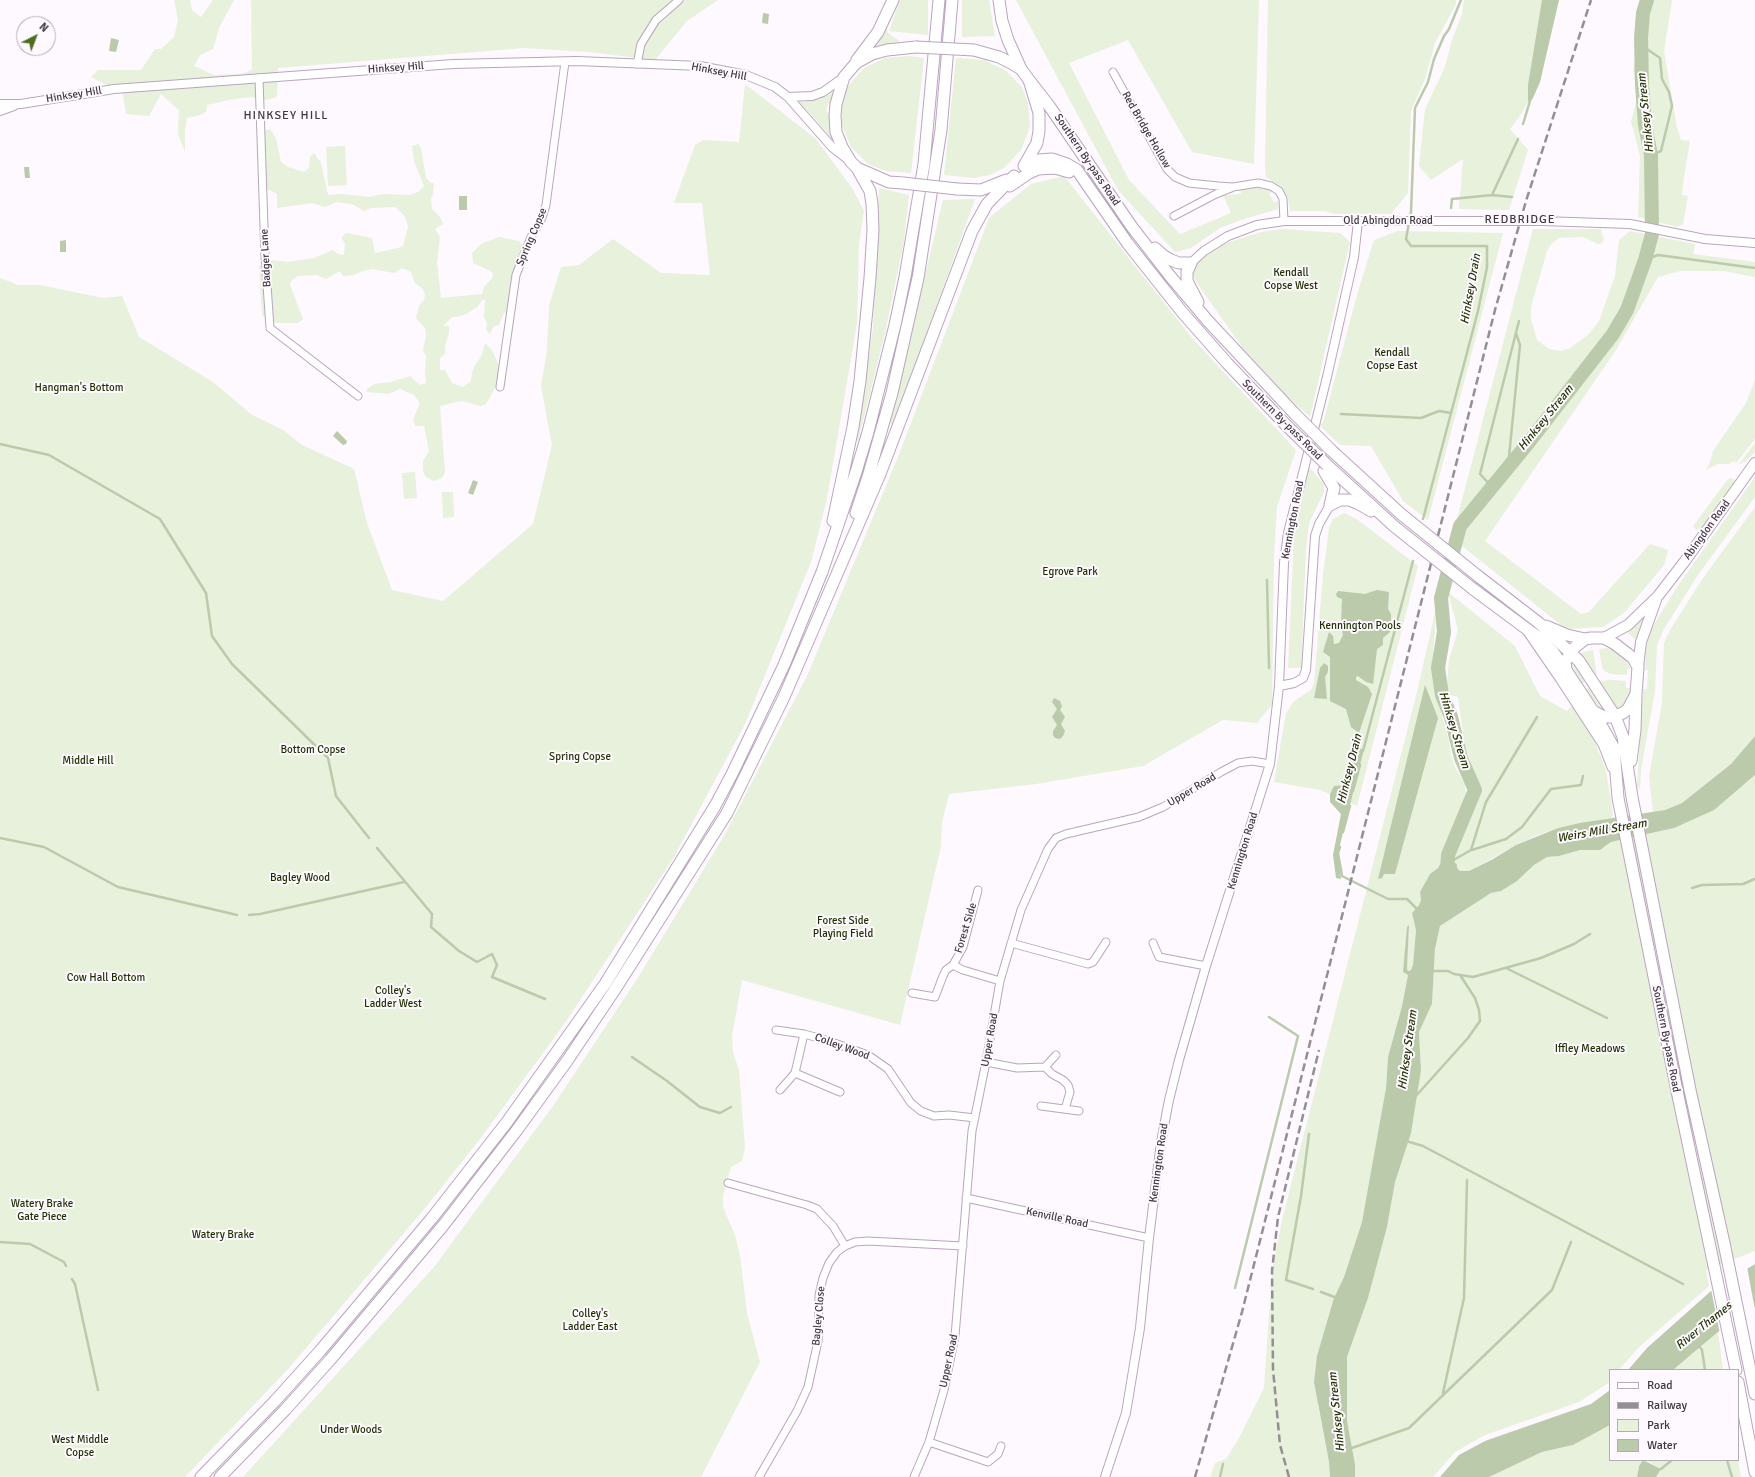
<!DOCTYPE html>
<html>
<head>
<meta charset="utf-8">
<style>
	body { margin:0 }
	#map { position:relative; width:1755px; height:1477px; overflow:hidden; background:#fdf9fe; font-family:Signika,sans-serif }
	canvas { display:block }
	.legend { position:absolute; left:1609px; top:1369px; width:130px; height:92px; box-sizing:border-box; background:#fdf9fe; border:1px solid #b2acb3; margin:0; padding:5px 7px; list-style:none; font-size:12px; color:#413843 }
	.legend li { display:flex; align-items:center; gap:8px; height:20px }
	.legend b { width:20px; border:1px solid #b2acb3 }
	.north { position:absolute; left:16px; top:16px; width:40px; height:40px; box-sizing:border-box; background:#fdf9fe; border:1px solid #b2acb3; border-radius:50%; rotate:42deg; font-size:11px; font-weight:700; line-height:16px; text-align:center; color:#413843 }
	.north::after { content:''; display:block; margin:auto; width:14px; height:18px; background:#4f6d21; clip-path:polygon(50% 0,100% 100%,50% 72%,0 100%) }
</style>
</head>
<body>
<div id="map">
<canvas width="1755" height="1477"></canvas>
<ul class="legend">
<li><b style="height:5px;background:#fff"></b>Road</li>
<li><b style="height:5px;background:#948e96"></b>Railway</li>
<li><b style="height:11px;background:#e7f1db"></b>Park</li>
<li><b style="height:11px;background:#bbcaab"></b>Water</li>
</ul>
<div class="north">N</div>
</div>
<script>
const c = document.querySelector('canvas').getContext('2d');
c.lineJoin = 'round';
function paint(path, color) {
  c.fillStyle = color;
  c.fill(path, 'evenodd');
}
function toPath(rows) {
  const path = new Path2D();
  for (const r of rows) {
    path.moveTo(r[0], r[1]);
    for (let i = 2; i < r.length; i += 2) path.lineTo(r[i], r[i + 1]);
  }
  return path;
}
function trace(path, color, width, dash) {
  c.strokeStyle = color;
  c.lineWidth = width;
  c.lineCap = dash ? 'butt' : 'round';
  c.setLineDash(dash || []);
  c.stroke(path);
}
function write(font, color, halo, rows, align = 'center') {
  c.font = font + ' Signika,sans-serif';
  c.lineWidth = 4;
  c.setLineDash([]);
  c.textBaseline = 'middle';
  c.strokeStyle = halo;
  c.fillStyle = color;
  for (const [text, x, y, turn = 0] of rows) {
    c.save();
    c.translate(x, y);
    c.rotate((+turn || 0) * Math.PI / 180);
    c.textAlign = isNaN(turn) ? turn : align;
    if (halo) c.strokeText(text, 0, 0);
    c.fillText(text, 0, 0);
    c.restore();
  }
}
const green = toPath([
	[174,0,190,0,192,10,201,17,213,0,234,0,219,28,213,49,200,55,194,66,214,75,242,74,252,70,251,0,718,0,687,21,655,60,589,52,524,48,278,68,277,97,266,100,250,97,229,100,207,105,206,112,197,116,187,118,185,131,185,152,178,134,179,110,161,94,149,116,126,114,123,94,91,77,98,70,141,70,155,49,161,49,174,37,178,20],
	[900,0,928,0,928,35,889,31],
	[962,0,989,0,995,36,962,37],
	[1016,0,1259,0,1254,164,1192,152,1128,40,1069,63,1129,180,1180,234,1231,213,1223,195,1241,194,1240,188,1262,186,1269,189,1273,192,1269,193,1274,203,1278,200,1278,209,1238,221,1220,228,1191,248,1175,252,1118,190],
	[1268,0,1456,0,1456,4,1435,43,1425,79,1411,111,1408,193,1391,214,1334,214,1325,211,1290,211,1288,198,1282,188,1266,177,1265,164],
	[1464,0,1559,0,1540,82,1532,100,1528,102,1520,116,1510,129,1528,150,1509,210,1459,209,1463,159,1431,180,1419,166,1425,109,1445,67,1452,40,1462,14],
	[1640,0,1672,0,1664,51,1677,128,1681,140,1690,141,1684,176,1682,195,1688,196,1683,224,1677,227,1638,217,1640,156,1631,121,1638,96,1633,71,1635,60,1635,21],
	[886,26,888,33,900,41,871,50,876,39],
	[910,56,924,58,911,173,886,171,868,164,851,147,842,125,842,101,848,86,864,68,885,58],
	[956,58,984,60,1005,70,1022,87,1028,103,1030,127,1021,150,1004,168,990,175,973,178,944,175],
	[745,84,815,138,852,188,864,211,859,244,857,324,827,498,811,562,745,724,674,857,565,1023,480,1139,426,1207,289,1368,185,1477,0,1477,0,278,18,285,40,285,103,298,122,296,139,337,213,382,252,415,283,430,302,445,354,469,367,523,392,590,443,601,533,524,552,445,541,386,547,351,549,306,561,267,579,265,613,239,661,273,710,275,702,203,674,203,695,145,703,140,739,142],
	[834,91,831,103,828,104,826,111,831,116,833,140,809,112,798,103,815,100],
	[270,129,276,138,281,162,288,167,304,172,309,168,310,157,314,153,321,163,328,195,342,194,370,197,382,194,410,195,418,192,424,186,414,161,412,146,418,144,421,148,426,178,431,183,434,183,433,194,431,199,432,209,440,217,443,224,435,229,440,237,437,263,441,298,482,294,484,287,493,277,492,272,473,263,472,253,481,244,499,237,519,241,523,245,508,312,504,313,499,325,494,326,490,334,486,330,487,324,484,317,485,301,483,299,478,306,468,313,457,317,452,317,443,326,449,326,449,333,445,346,445,354,440,358,440,370,445,370,452,383,463,387,471,381,472,372,476,363,481,357,485,343,492,350,501,370,496,386,486,404,481,406,462,401,440,406,445,473,442,478,434,481,428,478,425,476,423,470,423,461,429,451,424,426,415,426,413,420,420,403,414,395,400,389,388,394,367,392,366,390,374,384,391,382,410,376,420,385,426,383,425,372,426,356,423,350,426,336,425,328,416,318,419,306,424,300,425,295,423,289,415,283,411,272,402,268,394,273,373,269,363,271,353,275,343,276,340,271,326,279,317,275,298,276,292,280,290,285,303,319,298,323,276,323,262,315,259,266,271,260,288,262,314,258,333,250,338,254,344,255,345,243,341,238,346,233,372,238,375,253,398,248,403,246,408,227,405,217,396,207,371,208,364,211,352,204,337,202,325,207,312,203,277,208,277,194,266,188,264,131],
	[345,146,347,185,328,186,326,147],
	[1064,176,1192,338,1296,450,1277,507,1274,557,1272,705,1259,720,1258,723,1223,720,1143,766,1036,784,949,794,942,822,941,846,900,1025,742,980,732,1036,733,1053,739,1070,745,1148,742,1161,731,1167,723,1196,723,1207,735,1235,740,1255,747,1313,760,1362,701,1477,243,1477,434,1267,553,1106,639,976,724,836,808,674,900,452,989,218,1031,184],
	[879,188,909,195,904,241,885,333,858,441,855,440,873,328],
	[975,199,894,425,890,423,943,200],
	[1282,229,1340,233,1350,242,1310,417,1289,398,1245,351,1194,279,1193,273,1195,265,1207,254,1221,245,1261,232],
	[1533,229,1601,229,1602,235,1604,238,1602,243,1598,244,1583,237,1559,238,1551,244,1547,251,1531,307,1531,319,1537,340,1549,349,1561,351,1570,348,1588,335,1599,321,1615,276,1619,240,1630,231,1695,244,1693,254,1755,262,1755,277,1724,271,1680,271,1658,277,1616,350,1485,541,1581,614,1589,612,1650,544,1668,550,1664,565,1624,613,1603,627,1566,629,1452,538],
	[1398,231,1503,233,1428,520,1403,501,1371,446,1340,445,1318,424,1323,423,1358,291,1374,240],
	[1755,380,1755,439,1736,463,1734,461,1729,464,1718,464,1705,470,1709,465,1713,451,1746,403],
	[1755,443,1755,452,1746,461,1738,465],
	[1309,467,1324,484,1324,492,1309,523,1306,551,1301,668,1288,668,1294,535],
	[415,472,417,498,404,499,402,473],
	[1755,477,1755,497,1698,575,1664,629,1657,645,1655,691,1641,770,1640,790,1637,786,1643,689,1647,689,1648,670,1645,670,1646,650,1650,631,1677,587],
	[1731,478,1736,481,1709,519,1701,528,1696,530,1693,526,1728,479],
	[442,492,453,492,454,517,443,518],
	[1755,507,1755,736,1731,764,1682,803,1665,810,1653,812,1649,776,1662,703,1664,643,1670,630,1703,578],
	[1344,513,1358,520,1418,566,1357,806,1320,790,1274,782,1286,713,1294,701,1311,690,1314,683,1323,575,1329,528,1333,519],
	[1448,592,1515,646,1540,696,1567,711,1573,705,1591,732,1606,770,1613,815,1611,818,1558,828,1535,836,1516,845,1469,871,1460,872,1450,857,1482,791,1465,747,1458,697,1446,694,1449,660,1458,630],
	[1437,604,1432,666,1438,701,1449,741,1451,755,1455,767,1465,784,1466,805,1446,853,1438,868,1430,874,1420,892,1421,900,1419,905,1412,913,1416,930,1413,965,1411,970,1409,971,1407,970,1409,926,1403,972,1408,975,1402,1006,1388,1057,1386,1088,1375,1155,1362,1222,1344,1277,1334,1298,1318,1406,1329,1462,1330,1477,1210,1477,1215,1463,1226,1459,1239,1438,1264,1388,1272,1271,1283,1216,1416,696],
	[1641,620,1642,621,1636,640,1627,632],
	[1610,648,1623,656,1627,662,1630,669,1627,669,1627,675,1611,674,1604,671,1602,667,1599,649],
	[1593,650,1597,676,1580,653],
	[1573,661,1585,682,1581,685,1572,671],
	[1611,680,1626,681,1626,688,1631,688,1630,694,1624,704,1617,709,1600,681],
	[1589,687,1596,698,1606,711,1601,708,1590,699,1584,690],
	[1755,775,1755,1251,1706,1270,1709,1286,1638,1348,1619,1370,1610,1370,1610,1381,1607,1384,1579,1402,1485,1435,1455,1452,1433,1477,1355,1477,1355,1464,1347,1421,1347,1357,1368,1298,1387,1227,1395,1182,1421,1070,1419,1032,1432,1004,1435,949,1440,926,1491,893,1501,891,1517,881,1534,865,1547,857,1559,856,1580,850,1594,850,1605,847,1611,842,1674,828,1744,785],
	[1718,1332,1723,1370,1673,1370,1694,1353],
	[1610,1425,1610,1460,1643,1460,1639,1466,1637,1477,1489,1477,1542,1452,1573,1445],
	[1646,1460,1738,1460,1741,1477,1656,1477,1661,1469]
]);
const water = toPath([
	[1542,0,1559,0,1540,82,1532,100,1528,102,1528,85],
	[763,13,769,14,768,24,762,23],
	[111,38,119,40,116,52,109,51],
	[24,167,29,167,30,178,25,178],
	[459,196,467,196,467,210,459,210],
	[66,240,66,252,60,252,60,241],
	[337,431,347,441,346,444,343,445,333,436],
	[473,480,478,482,473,495,468,493],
	[1377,590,1389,592,1388,609,1391,614,1391,627,1390,632,1383,638,1383,645,1377,649,1373,684,1366,682,1358,676,1356,677,1356,680,1368,687,1372,694,1359,733,1351,727,1346,709,1330,701,1330,657,1323,652,1329,632,1333,636,1334,644,1339,643,1343,635,1342,631,1332,631,1330,628,1333,624,1339,624,1341,622,1342,599,1337,597,1336,594,1338,591,1365,594],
	[1324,663,1328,666,1328,672,1325,677,1327,699,1314,698,1320,668],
	[1425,685,1438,718,1395,874,1384,874,1382,878,1378,879],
	[1054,698,1060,701,1062,706,1060,710,1065,717,1061,724,1065,731,1063,736,1060,739,1055,738,1053,735,1053,731,1057,725,1052,717,1057,709,1052,702],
	[1755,736,1755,775,1714,810,1674,828,1611,842,1600,850,1580,850,1559,856,1547,857,1534,865,1517,881,1501,891,1491,893,1440,926,1435,949,1432,1004,1419,1032,1421,1070,1411,1133,1395,1182,1387,1227,1368,1298,1347,1357,1347,1421,1355,1464,1355,1477,1330,1477,1329,1462,1314,1382,1317,1356,1334,1298,1344,1277,1362,1222,1386,1088,1388,1057,1402,1006,1408,975,1403,972,1407,927,1409,925,1407,970,1409,971,1411,970,1413,965,1416,930,1412,913,1419,905,1421,900,1420,892,1430,874,1438,868,1446,853,1457,865,1457,868,1460,871,1469,871,1493,859,1516,845,1558,828,1580,823,1665,810,1682,803,1731,764],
	[1353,738,1355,738,1355,748,1364,749,1338,853,1341,879,1336,878,1333,855,1341,814,1330,802,1330,794,1334,786,1347,785,1348,793,1353,777,1347,775],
	[1755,1264,1755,1307,1718,1332,1673,1370,1628,1370,1647,1348,1711,1291],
	[1610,1390,1610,1425,1573,1445,1542,1452,1489,1477,1440,1477,1459,1455,1485,1441,1591,1404],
	[1643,1460,1661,1469,1656,1477,1637,1477,1639,1466]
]);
const pier = toPath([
	[1747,1267,1755,1310,1720,1334,1711,1289]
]);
const stream = toPath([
	[1641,45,1660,58,1662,79,1669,92,1672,106,1661,151,1651,155],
	[1523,124,1530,101],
	[1492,195,1512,197],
	[1451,208,1452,199,1492,195,1518,139],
	[1645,260,1658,255,1755,268],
	[1341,414,1421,418,1439,411,1451,413],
	[0,444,49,455,160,519,206,593,212,636,232,664,328,758,336,796,369,838],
	[1508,467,1520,345,1516,333],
	[1492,487,1480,474,1519,321],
	[1423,519,1478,311,1487,267,1487,246,1411,246,1406,239,1411,212,1415,108,1428,82,1434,59,1444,36,1449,29,1461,0],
	[1267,580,1269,668],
	[1363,751,1413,561],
	[1353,791,1360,765],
	[1343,832,1350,806],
	[0,838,44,847,118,887,237,915],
	[1340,847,1338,853,1342,876,1388,899,1407,899,1418,910],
	[377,848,432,914,431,927,459,951,477,962,492,954,497,965,492,977,545,999],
	[1472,850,1506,839,1522,827,1551,789,1581,785,1583,776],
	[1450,862,1471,850,1486,802,1537,717],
	[1692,888,1702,885,1743,884,1755,879],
	[249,915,260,914,404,882],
	[1506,968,1607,1018],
	[1432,971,1448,971,1454,974,1473,977,1541,958,1574,944,1590,934],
	[632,1057,667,1081,700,1107,720,1113,731,1107],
	[1415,1097,1468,1038,1480,1021,1479,1010,1475,998,1460,975],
	[1309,1134,1301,1196,1286,1280,1313,1289],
	[1406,1141,1423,1146,1683,1284],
	[0,1242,30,1244,64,1262,66,1266],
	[72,1279,75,1284,98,1390],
	[1235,1288,1298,1036,1269,1017],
	[1321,1292,1337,1298],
	[1699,1346,1702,1350,1705,1370],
	[1443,1393,1464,1298,1467,1180],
	[1349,1449,1409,1428,1552,1290,1571,1242],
	[1727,1460,1732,1477],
	[1661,1469,1672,1460],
	[1220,1477,1223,1464]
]);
const river = toPath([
	[1447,874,1448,855,1475,790,1461,758,1451,717,1442,695,1438,668,1444,632,1441,598,1460,526,1529,442,1613,334,1627,310,1645,260,1652,234,1651,155,1645,125,1642,85,1641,38,1643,13,1647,0]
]);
const minor = toPath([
	[637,64,641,44,656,20,679,0],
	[1113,72,1167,169,1175,177,1189,183,1218,186,1233,187,1258,183,1271,186,1279,191,1283,199,1284,221],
	[259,78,265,256,270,328,358,396],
	[1174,216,1216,194,1231,188],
	[500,387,516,275,531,237,542,218,546,205,565,62],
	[1011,943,1088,964,1093,962,1106,942],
	[1153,943,1159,957,1206,966],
	[953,965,963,947,978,890],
	[912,993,935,997,943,976,946,970,953,965,963,970,1000,981],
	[776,1030,804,1034,826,1040,868,1055,888,1069,911,1103,921,1111,934,1116,949,1115,975,1118],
	[986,1062,1017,1068,1045,1067,1052,1074,1063,1080,1068,1085,1070,1092,1065,1109],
	[1045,1067,1056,1055],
	[795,1073,840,1092],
	[780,1090,795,1073,804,1034],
	[1041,1106,1079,1111],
	[728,1183,807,1205,817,1209,833,1226,845,1246],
	[966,1198,1149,1238],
	[929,1442,988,1462,998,1454,1001,1446],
	[759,1477,797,1411,808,1387,818,1341,819,1295,823,1278,829,1263,837,1252,845,1246,855,1242,868,1241,963,1246],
	[914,1477,929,1442,944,1390,955,1336,972,1131,986,1062,1000,981,1021,910,1048,849,1056,838,1066,834,1139,817,1163,807,1221,772,1238,763,1252,761,1270,764]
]);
const tertiary = toPath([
	[788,97,812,96,823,92,844,77],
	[0,104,21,104,114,89,453,64,577,61,700,66,746,75,775,87,788,97,832,147,846,158],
	[0,111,14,106],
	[1542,221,1630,224,1705,239,1755,243],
	[1191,263,1204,251,1228,236,1257,225,1284,221,1502,221],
	[1279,686,1294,683,1303,678,1306,670,1315,536,1319,524,1330,505],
	[1105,1477,1126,1413,1140,1328,1149,1238,1161,1142,1169,1100,1179,1060,1206,966,1270,764,1279,686,1284,563,1288,533,1327,377,1354,257,1358,221]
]);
const primary = toPath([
	[1604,638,1628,625,1658,596,1685,561,1755,463],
	[1638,667,1641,642,1656,600]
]);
const trunk = toPath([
	[999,0,1002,21,1008,40,1021,69],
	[974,50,999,57,1011,63,1021,69,1029,80,1039,113,1039,131,1037,143,1024,166],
	[857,60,878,32,893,0],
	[1029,80,1050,107,1132,227,1170,276,1208,321,1294,413],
	[1025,164,1039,160,1052,159,1067,164,1077,170,1128,244,1182,312,1227,363,1286,425],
	[903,183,889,182,857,168,851,162,842,147,836,132,835,115,836,104,844,77,856,63,872,54,887,50,916,47],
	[1010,186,1029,173,1038,169,1055,168,1069,172],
	[957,189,981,190,1006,180],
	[1155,248,1164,256,1171,260,1179,263,1191,263,1187,272,1187,281,1198,302],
	[1331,450,1401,514],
	[1327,465,1395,527],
	[1324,471,1334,488,1330,505],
	[1330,505,1340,500,1349,500,1359,504,1371,511],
	[856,513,868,477,892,393,918,278,941,130,952,0],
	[833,521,853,427,860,381,870,278,873,230,872,204,870,191,857,168],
	[1478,576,1539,623,1579,661,1615,716,1623,737,1632,797,1690,1090,1724,1243,1755,1394],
	[1473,589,1539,638,1553,652,1566,670],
	[1546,626,1567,635,1585,639],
	[1528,630,1561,678,1604,744,1613,767],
	[1591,638,1604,638,1615,644,1633,658,1638,667,1636,694,1628,709,1623,713,1611,717,1604,717,1593,711,1566,670,1565,662,1574,648,1585,639,1591,638],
	[1593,711,1614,748,1618,798,1677,1091,1736,1370],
	[1631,761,1635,730,1636,695],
	[1738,1382,1755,1472],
	[201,1477,275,1401,320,1351,432,1218,507,1122,605,984,715,806,732,774,784,665,822,572,856,472,868,432,895,325,905,277,924,164,939,0],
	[220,1477,285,1410,330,1360,442,1227,517,1130,567,1061,614,991,727,813,784,697,880,474,972,231,987,204,1014,176]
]);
const rail = toPath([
	[1195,1477,1242,1312,1495,310,1526,201,1591,0],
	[1289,1477,1280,1445,1273,1369,1272,1271,1278,1217,1319,1050]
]);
const tertiaryBridge = toPath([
	[1502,221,1542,221]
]);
const trunkBridge = toPath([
	[916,47,974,50],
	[903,183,957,189],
	[1294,413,1331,450],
	[1286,425,1327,465],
	[1401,514,1478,576],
	[1395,527,1473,589]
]);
const streetNames = [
	["Hinksey Hill",396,68,-4],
	["Hinksey Hill",719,72,11],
	["Hinksey Hill",74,95,-9],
	["Red Bridge Hollow",1146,130,60],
	["Southern By-pass Road",1087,160,56],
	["Old Abingdon Road",1388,221],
	["Spring Copse",532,237,-67],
	["Badger Lane",266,258,-93],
	["Southern By-pass Road",1282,420,45],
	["Kennington Road",1293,520,-79],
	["Abingdon Road",1707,530,-54],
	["Upper Road",1192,790,-31],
	["Kennington Road",1243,851,-73],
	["Forest Side",966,928,-73],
	["Southern By-pass Road",1666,1039,79],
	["Upper Road",990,1040,-80],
	["Colley Wood",842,1047,20],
	["Kennington Road",1159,1163,-82],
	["Kenville Road",1057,1218,12],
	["Bagley Close",819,1316,-85],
	["Upper Road",949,1361,-78]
];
const parkNames = [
	["Kendall",1291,273],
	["Copse West",1291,286],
	["Kendall",1392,353],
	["Copse East",1392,366],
	["Hangman's Bottom",79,388],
	["Egrove Park",1070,572],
	["Kennington Pools",1360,626],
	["Bottom Copse",313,750],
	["Spring Copse",580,757],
	["Middle Hill",88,761],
	["Bagley Wood",300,878],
	["Forest Side",843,921],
	["Playing Field",843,934],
	["Cow Hall Bottom",106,978],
	["Colley's",393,991],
	["Ladder West",393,1004],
	["Iffley Meadows",1590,1049],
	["Watery Brake",42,1204],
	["Gate Piece",42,1217],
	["Watery Brake",223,1235],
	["Colley's",590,1314],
	["Ladder East",590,1327],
	["Under Woods",351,1430],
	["West Middle",80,1440],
	["Copse",80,1453]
];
const waterNames = [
	["Hinksey Stream",1646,113,-96],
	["Hinksey Drain",1471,289,-80],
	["Hinksey Stream",1546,418,-51],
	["Hinksey Stream",1454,730,73],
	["Hinksey Drain",1350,769,-76],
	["Weirs Mill Stream",1602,831,-10],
	["Hinksey Stream",1408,1050,-82],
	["River Thames",1704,1326,-39],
	["Hinksey Stream",1337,1412,-96]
];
const neighbourhoodNames = [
	["HINKSEY HILL",286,116],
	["REDBRIDGE",1520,220]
];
paint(green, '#e7f1db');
paint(water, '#bbcaab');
paint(pier, '#fdf9fe');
trace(stream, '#bbcaab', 2.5);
trace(river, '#bbcaab', 14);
trace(minor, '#baa5bf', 9);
trace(tertiary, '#baa5bf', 10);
trace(primary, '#baa5bf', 12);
trace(trunk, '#baa5bf', 13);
trace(minor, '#fff', 7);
trace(tertiary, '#fff', 8);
trace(primary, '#fff', 10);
trace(trunk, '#fff', 11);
trace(rail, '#948e96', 2.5, [8, 4]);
trace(tertiaryBridge, '#baa5bf', 10, []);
trace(trunkBridge, '#baa5bf', 13, []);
trace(tertiaryBridge, '#fff', 8);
trace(trunkBridge, '#fff', 11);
write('11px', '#413843', '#fdf9fe', streetNames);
write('11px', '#1f3000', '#fdf9fe', parkNames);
write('italic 12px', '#263807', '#fdf9fe', waterNames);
c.letterSpacing = '1px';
write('12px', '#413843', '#fdf9fe', neighbourhoodNames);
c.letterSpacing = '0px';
</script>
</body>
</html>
